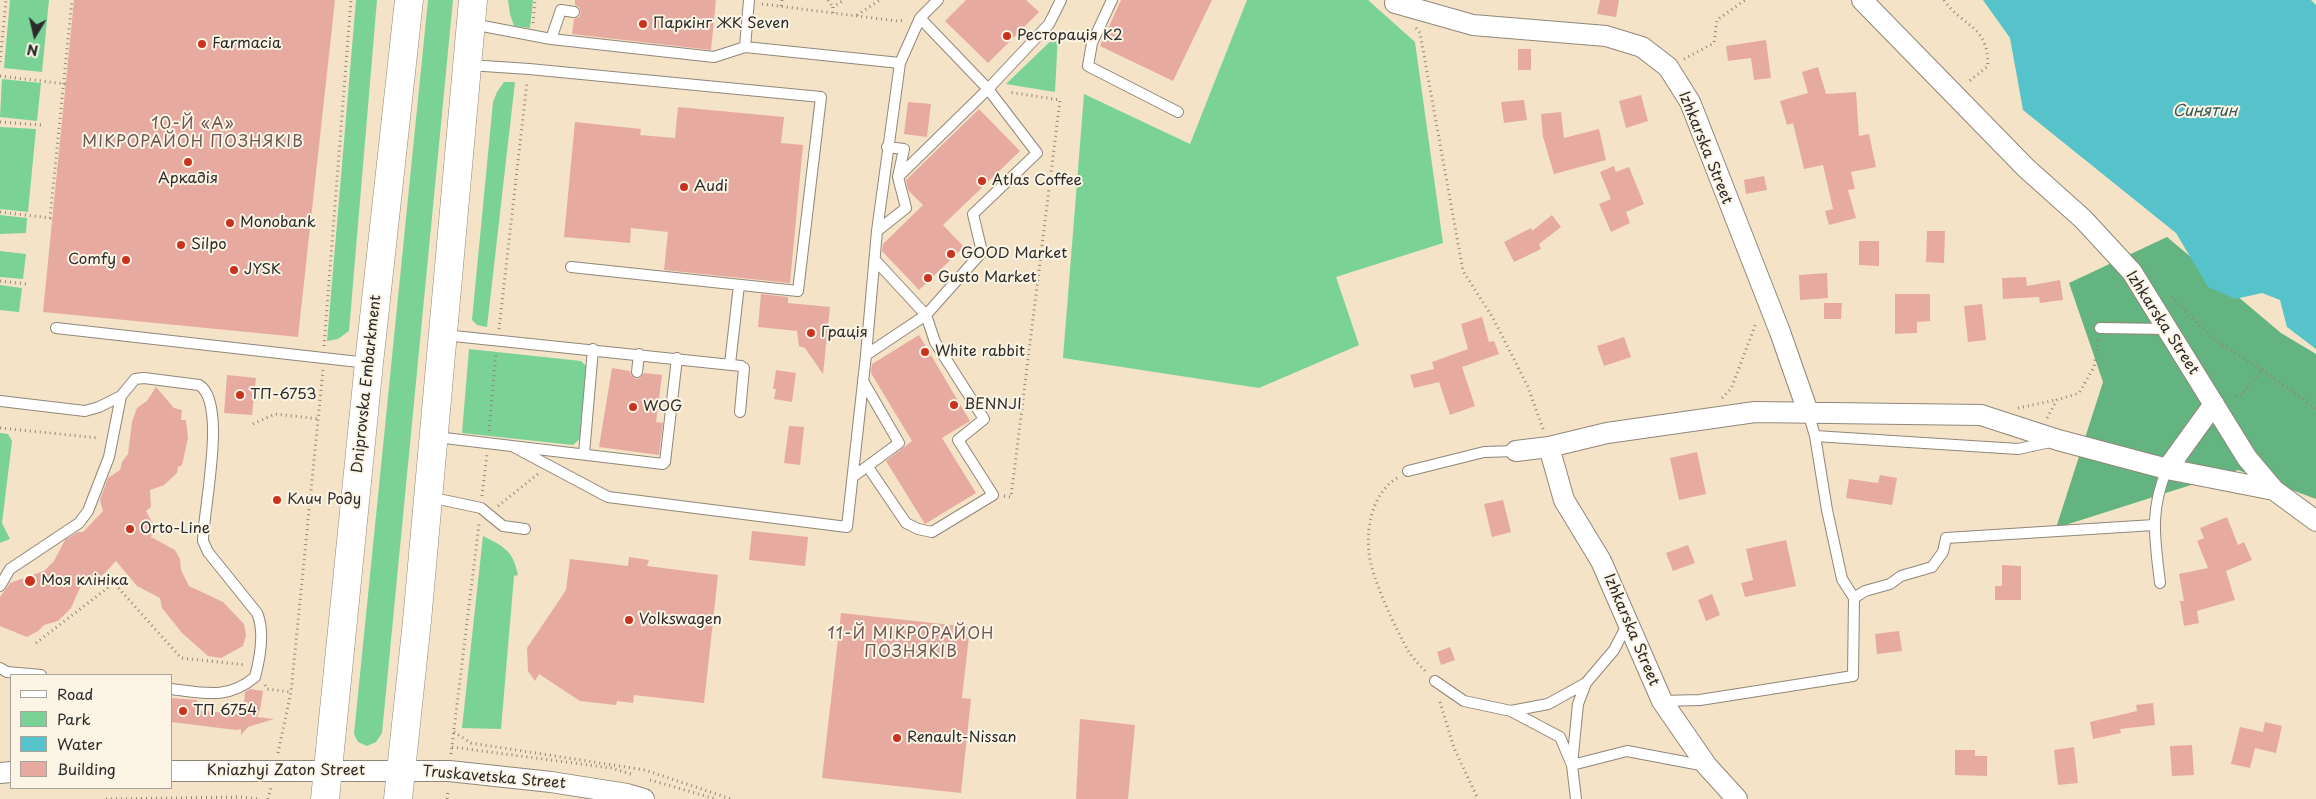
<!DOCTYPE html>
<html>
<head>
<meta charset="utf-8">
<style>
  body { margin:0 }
  #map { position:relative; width:2316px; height:799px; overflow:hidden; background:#f4e3c7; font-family:"Playpen Sans",sans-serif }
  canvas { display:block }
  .legend { position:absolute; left:10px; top:674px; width:162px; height:115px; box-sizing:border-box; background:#fcf5e5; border:1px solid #a8a49b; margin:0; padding:6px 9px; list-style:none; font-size:15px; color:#2b2b2b }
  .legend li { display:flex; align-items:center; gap:10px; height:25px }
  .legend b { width:25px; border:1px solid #a8a49b }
  .north { position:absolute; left:10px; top:10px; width:50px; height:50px; -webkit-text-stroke:4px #fcf5e5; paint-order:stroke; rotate:189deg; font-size:14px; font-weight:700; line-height:20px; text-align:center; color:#2b2b2b }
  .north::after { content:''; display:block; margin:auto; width:18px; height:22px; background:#2b2b2b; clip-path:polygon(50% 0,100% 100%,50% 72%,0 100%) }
</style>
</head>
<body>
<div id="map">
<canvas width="2316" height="799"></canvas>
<ul class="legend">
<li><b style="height:6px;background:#fff"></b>Road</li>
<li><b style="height:14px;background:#7ad297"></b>Park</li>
<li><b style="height:14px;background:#55c3c9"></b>Water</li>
<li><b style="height:14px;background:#e7aaa1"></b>Building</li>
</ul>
<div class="north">N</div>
</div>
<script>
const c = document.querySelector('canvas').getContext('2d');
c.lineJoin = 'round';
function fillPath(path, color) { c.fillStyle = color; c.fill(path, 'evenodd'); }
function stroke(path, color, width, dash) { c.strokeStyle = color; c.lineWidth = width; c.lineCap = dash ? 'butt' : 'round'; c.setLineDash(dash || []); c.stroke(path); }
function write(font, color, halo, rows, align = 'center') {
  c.font = font + ' "Playpen Sans",sans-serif'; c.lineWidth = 4; c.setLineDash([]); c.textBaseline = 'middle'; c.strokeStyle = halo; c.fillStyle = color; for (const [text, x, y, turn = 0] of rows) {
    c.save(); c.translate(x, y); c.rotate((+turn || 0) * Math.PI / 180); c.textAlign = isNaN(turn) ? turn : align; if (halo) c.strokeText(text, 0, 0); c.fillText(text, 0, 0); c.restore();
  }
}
const green = new Path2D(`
  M10,0H49L42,72L4,68Z
  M356,0H377L349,331L338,339L327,341Z
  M428,0H453L382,733L376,742L367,746L358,742L354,734Z
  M508,0H533L530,28L514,26L510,14Z
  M1247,0H1368L1415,42L1443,243L1336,277L1359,345L1259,388L1063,358L1084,94L1190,144Z
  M1058,34L1055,92L1006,84Z
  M2,79L41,83L37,121L0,117Z
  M504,82H515L487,327L477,325L472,320L493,102L497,92Z
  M0,127L36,129L28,212L0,209Z
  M0,215L27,218L26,233L0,234Z
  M0,251L26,254L23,279L0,277Z
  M0,285L22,288L19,312L0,310Z
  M469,349L581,361L589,369L582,437L573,445L462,433Z
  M0,433L8,434L12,441L2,523L10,539L0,543Z
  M483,536C505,547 513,551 518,575L514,576L501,729L462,728Z`);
const forest = new Path2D(`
  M2167,237L2281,333L2316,354V499L2238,470L2056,528L2103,382L2069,283Z`);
const water = new Path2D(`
  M1983,0H2311L2316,5V349L2287,327L2280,300L2262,293L2235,299L2208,287L2176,233L2023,110L2010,38Z`);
const building = new Path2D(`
  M74,0H335L298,337L43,312Z
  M575,0H716L711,50L572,34L574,19L579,17L581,13L579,7L575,5Z
  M966,0H1026L1039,12L988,63L945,21Z
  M1121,0H1212L1173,81L1100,46Z
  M1600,0H1619L1616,17L1597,14Z
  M1766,40L1771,78L1754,80L1751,58L1728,61L1726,46Z
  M1518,49H1531V70H1518Z
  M1818,67L1826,94L1856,92L1859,136L1869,134L1876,167L1851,172L1855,189L1848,190L1856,218L1829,225L1825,211L1833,209L1823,165L1804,169L1793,123L1787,125L1780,101L1808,93L1802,72Z
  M1641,95L1648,121L1626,128L1619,101Z
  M1524,100L1527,120L1504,123L1501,102Z
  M908,102L931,104L927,137L904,134Z
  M678,107L784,117L781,143L803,145L790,283L664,270L668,232L631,228L630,243L564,237L575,122L641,129L640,135L675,138Z
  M979,109L1020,151L943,225L964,247L919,290L882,251L883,244L923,205L908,190L906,180Z
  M1561,112L1564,138L1599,129L1606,160L1554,174L1543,137L1541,114Z
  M1614,166L1616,172L1629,167L1644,204L1626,212L1630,223L1611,232L1599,204L1611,199L1600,172Z
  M1764,176L1767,190L1746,194L1744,180Z
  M1552,215L1561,227L1539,244L1541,249L1514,262L1504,242L1531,228L1532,231Z
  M1927,231H1945L1944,263L1926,262Z
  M1859,241H1879V266L1859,265Z
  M1827,273L1828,298L1800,300L1799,275Z
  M2026,277L2027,286L2060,280L2063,300L2040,303L2039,297L2003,299L2002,278Z
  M761,294L788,297V303L830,307L823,374L805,348L799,346L797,331L758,327Z
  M1895,294H1930V321L1917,322V333L1895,334Z
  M1824,303H1842L1841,319H1824Z
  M1982,304L1986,340L1968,342L1964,306Z
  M1482,317L1489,342L1494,341L1499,354L1462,367L1475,406L1450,415L1439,382L1414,388L1410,375L1434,369L1432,362L1468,349L1461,324Z
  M919,335L970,421L942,438L976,493L925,524L886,461L912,441L871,373L872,364Z
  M1624,337L1631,357L1604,366L1597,346Z
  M612,368L630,371L631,375L636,379L640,378L644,373L662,375L656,422L663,423L659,455L599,447Z
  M776,370L796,373L792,402L774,399L776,389H773Z
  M227,375L256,378L252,415L224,413Z
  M156,387L174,408L182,410L181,420H186L188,438L182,465L178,467L177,473L164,485L150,490L151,507L146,511L154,526L151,537L175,550L180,559L181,570L189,586L223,602L244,624L246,635L243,646L221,658L208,656L182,633L162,608L160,598L137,586L116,561L100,578L82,583L71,608L58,621L44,625L38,631L27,637L0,626V597L10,583L44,571L54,561L65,540L78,532H83L103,511L100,500L108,478L120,470L122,462L128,454L132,422L137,408L147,401Z
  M789,426L804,427L800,465L784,463Z
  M1697,452L1706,494L1679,500L1670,458Z
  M1880,475L1897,478L1892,505L1846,498L1849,479L1878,483Z
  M1503,500L1511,532L1492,537L1484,504Z
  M2227,517L2238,545L2244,542L2252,560L2226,571L2235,600L2197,611L2199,623L2184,626L2180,601H2184L2179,574L2208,568L2197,541L2204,538L2200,528Z
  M752,531L808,537L805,566L749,560Z
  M1786,540L1796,586L1745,597L1741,583L1753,580L1746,549Z
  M1688,545L1695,563L1673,571L1666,553Z
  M629,557L649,560L647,566L718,575L704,703L634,695L633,703L617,701L616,705L580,701L539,674L535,681L528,671L527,648L566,590L570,559L628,566Z
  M2002,565L2021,566V600H1995V586H2002Z
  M1712,594L1720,615L1706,621L1698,600Z
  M841,613L970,627L962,698L971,699L961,793L822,778Z
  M1899,631L1902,651L1877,654L1875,634Z
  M1450,647L1455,660L1441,665L1437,652Z
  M250,689L263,691L260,710L257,717L274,719L248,727L241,735V729L236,730L171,722V698L197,700L196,710L243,715L245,692Z
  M2153,703L2155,725L2120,729L2121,733L2093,739L2090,722L2137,711L2136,705Z
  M1080,719L1135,725L1128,799H1076Z
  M2265,722L2282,726L2276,753L2255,748L2250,768L2231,764L2240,727L2263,732Z
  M2192,745L2194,775L2172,776L2170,746Z
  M2074,747L2078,783L2058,785L2054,750Z
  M1955,750H1975V756H1987V776L1955,775Z`);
const path = new Path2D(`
  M828,0L833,7
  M1944,0C1963,28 1988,24 1988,66L1968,82
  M762,4L897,21L904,20
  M781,6L782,0
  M833,13V7L844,0
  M857,15L880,0
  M533,23L535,0
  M1416,28L1420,33L1463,271L1493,318L1528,387L1543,429
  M1684,59L1714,43L1717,20L1745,0
  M0,62L6,0
  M0,76L66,84
  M0,122L42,125
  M0,212L50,218L72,0
  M0,281L27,284
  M2171,297L2212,338L2262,370L2242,394L2231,398
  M499,329L527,82
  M324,346L351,0
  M2262,370L2316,408
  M1722,398L1731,389L1756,323
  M2018,408L2056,400
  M2047,418L2057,400L2079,393L2094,367L2098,340
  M253,424L275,414L319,419
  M0,428L99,438
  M489,431L496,352
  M1397,478C1373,493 1366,525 1369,553C1371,577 1396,630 1409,652C1413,659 1421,666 1426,672
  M482,496L487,454
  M1004,496L1011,497L1060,100L1008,92
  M498,506L538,474
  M36,643L114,583L181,658L246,665
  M265,685L267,689L291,692
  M1440,702L1454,748L1478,799
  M454,732L471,743L645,770L731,799
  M452,747L611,768L634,775
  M278,753L291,692L323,370
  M451,754L479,524
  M650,780L716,799
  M106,799L241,797L259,799
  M268,799L271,788
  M447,799L448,790`);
const lane = new Path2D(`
  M1112,0L1092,43L1088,66L1178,112
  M920,18L938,0
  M472,24L551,39L714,57L745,47
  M551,39L561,10L574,12
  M900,63L920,18L988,89L1049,24L1061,0
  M469,65L529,69L821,97L798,291L571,267
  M877,231L906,208L898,177L904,149L887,147
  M56,328L368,363
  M2100,328L2167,329
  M444,335L741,366L744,368L740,412
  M866,355L926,315L875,260
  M730,364L739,285
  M637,372L639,354
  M0,401L85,411L99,407L121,396
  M1808,412L1815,436L2018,449L2050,442
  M436,437L663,464L665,462L677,358
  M514,447L608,497L847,527L866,355L877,231L900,63L745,47L749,0
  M584,454L593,349
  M868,467L906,523L918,529L932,532L993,495L958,440L984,419L935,342L926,315L982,252L973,214L1037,153L988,89L898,177
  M1408,471L1484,452L1516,451
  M854,476L899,443L863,381
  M429,497L481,508L503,526L525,529
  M2160,583C2155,539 2149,512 2167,469
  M0,586L10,569L79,523L88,511L109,457L121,396L135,379L144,378L199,385C228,402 203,510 203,541L208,552L257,613C265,631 260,658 255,677C228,700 204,693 171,689
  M1854,598L1865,591L1890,584L1901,576L1932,567L1943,552L1946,538L2154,525
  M0,668L7,672L41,675
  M1435,681L1464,701L1511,711L1548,704L1586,683
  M1662,701L1700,700L1853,676L1854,598L1842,579L1827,510L1815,436
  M1511,711L1560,737L1572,765L1627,751L1706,766
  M1576,799L1572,765L1578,704L1586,683L1614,650L1628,623`);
const street = new Path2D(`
  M1862,0L2026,168L2083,219L2132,272L2247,458L2274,490L2316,521
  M1395,3L1473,25L1606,36L1642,47L1668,67L1690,102L1780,332L1808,412
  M1549,447L1564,500L1601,561L1662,701L1707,766L1737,799
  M1516,451L1549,447L1607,433L1755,412L1981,415L2058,440L2167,469L2274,490
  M2167,469L2214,404
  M171,771H449L551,782L627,794L644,799
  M0,773L11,772`);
const secondary = new Path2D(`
  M325,799L369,363L409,0
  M398,799L417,621L473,0`);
const markers = [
  [643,24,5,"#c8321e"],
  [1007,36,5,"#c8321e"],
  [202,44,5,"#c8321e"],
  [188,162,5,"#c8321e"],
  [982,181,5,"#c8321e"],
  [684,187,5,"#c8321e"],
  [230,223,5,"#c8321e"],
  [181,245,5,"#c8321e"],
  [951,254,5,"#c8321e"],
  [126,260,5,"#c8321e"],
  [234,270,5,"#c8321e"],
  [928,278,5,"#c8321e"],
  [811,333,5,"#c8321e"],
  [925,352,5,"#c8321e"],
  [240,395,5,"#c8321e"],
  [954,405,5,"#c8321e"],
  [633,407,5,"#c8321e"],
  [277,500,5,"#c8321e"],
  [130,529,5,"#c8321e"],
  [30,581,6,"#c8321e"],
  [629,620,5,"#c8321e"],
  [183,711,5,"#c8321e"],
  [897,738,5,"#c8321e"]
];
const poiNames = [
  ["Паркінг ЖК Seven",653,24],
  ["Ресторація K2",1017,36],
  ["Farmacia",212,44],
  ["Аркадія",188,179,"center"],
  ["Atlas Coffee",992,181],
  ["Audi",694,187],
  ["Monobank",240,223],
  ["Silpo",191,245],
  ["GOOD Market",961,254],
  ["Comfy",116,260,"right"],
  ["JYSK",244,270],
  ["Gusto Market",938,278],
  ["Грація",821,333],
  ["White rabbit",935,352],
  ["ТП-6753",250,395],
  ["BENNJI",964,405],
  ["WOG",643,407],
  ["Клич Роду",287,500],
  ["Orto-Line",140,529],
  ["Моя клініка",41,581],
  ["Volkswagen",639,620],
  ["ТП 6754",193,711],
  ["Renault-Nissan",907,738]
];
const streetNames = [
  ["Izhkarska Street",1705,148,68],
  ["Izhkarska Street",2162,323,57],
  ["Dniprovska Embarkment",367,384,-84],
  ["Izhkarska Street",1631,630,67],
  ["Kniazhyi Zaton Street",286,771],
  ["Truskavetska Street",494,778,5]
];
const waterNames = [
  ["Синятин",2205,112]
];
const neighbourhoodNames = [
  ["10-Й «А»",193,125],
  ["МІКРОРАЙОН ПОЗНЯКІВ",193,143],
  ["11-Й МІКРОРАЙОН",911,635],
  ["ПОЗНЯКІВ",911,653]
];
fillPath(green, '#7ad297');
fillPath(forest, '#63b480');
fillPath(water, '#55c3c9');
fillPath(building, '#e7aaa1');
stroke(lane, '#908779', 12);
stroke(street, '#908779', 22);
stroke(secondary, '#908779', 29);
stroke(path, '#908779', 3, [1, 4]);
stroke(lane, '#fff', 10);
stroke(street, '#fff', 20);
stroke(secondary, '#fff', 28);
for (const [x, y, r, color] of markers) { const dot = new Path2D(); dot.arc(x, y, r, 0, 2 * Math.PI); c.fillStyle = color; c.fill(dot); stroke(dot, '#fcf5e5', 2); }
write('15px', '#2b2b2b', '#fcf5e5', poiNames, 'left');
write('15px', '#2b2b2b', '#fcf5e5', streetNames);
write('italic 16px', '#38595a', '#fcf5e5', waterNames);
c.letterSpacing = '1px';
write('16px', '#6d5754', '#fcf5e5', neighbourhoodNames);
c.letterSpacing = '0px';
</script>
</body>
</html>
